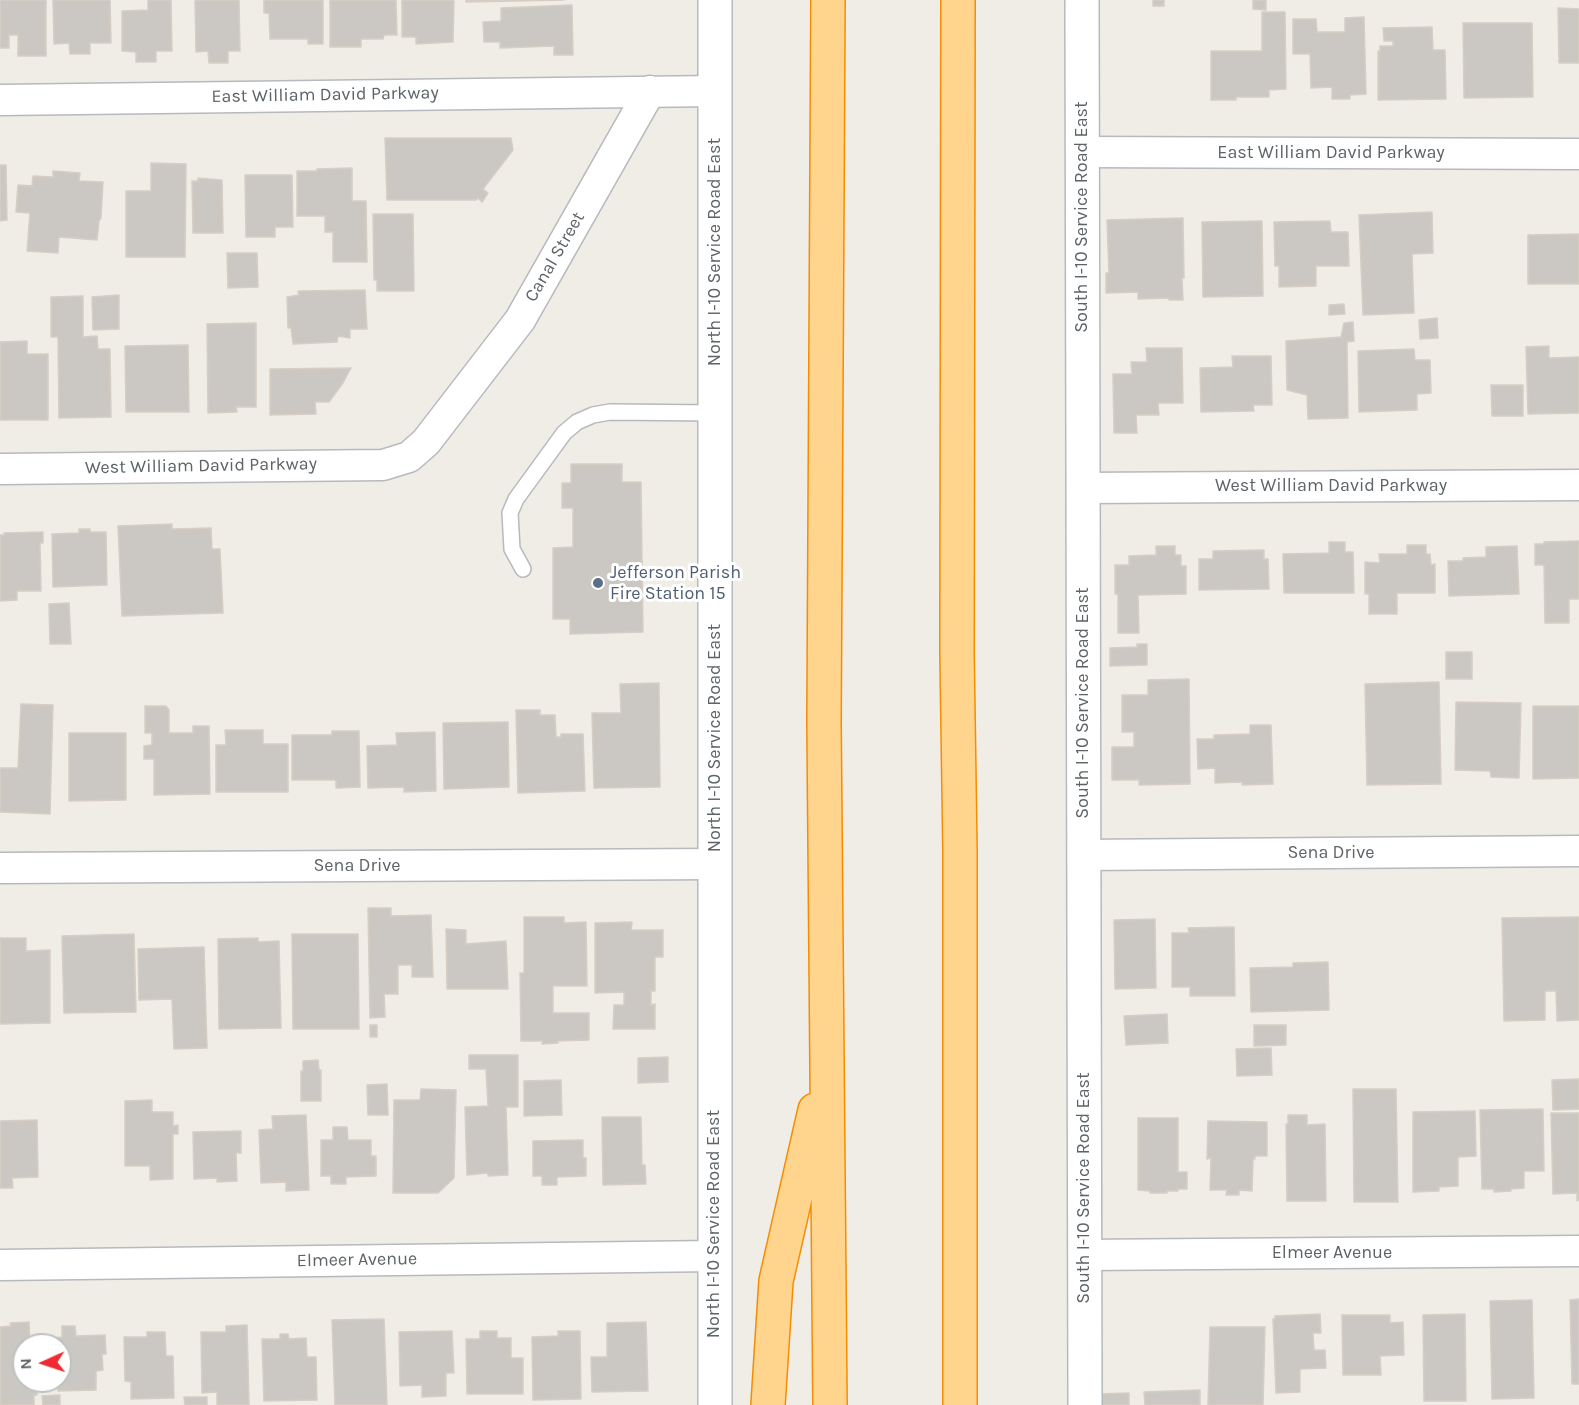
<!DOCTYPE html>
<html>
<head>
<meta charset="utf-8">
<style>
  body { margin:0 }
  #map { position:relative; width:1579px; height:1405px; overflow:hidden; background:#f0ede6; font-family:Karla,sans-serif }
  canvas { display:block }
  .north { position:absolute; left:12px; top:1333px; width:60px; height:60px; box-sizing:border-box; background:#fff; border:2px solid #bec1c2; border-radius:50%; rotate:267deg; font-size:16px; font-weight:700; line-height:24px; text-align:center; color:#5d6367 }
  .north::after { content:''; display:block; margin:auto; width:21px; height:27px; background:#f22a32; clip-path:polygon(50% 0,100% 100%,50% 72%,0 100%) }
</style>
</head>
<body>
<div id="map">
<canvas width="1579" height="1405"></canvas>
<div class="north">N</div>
</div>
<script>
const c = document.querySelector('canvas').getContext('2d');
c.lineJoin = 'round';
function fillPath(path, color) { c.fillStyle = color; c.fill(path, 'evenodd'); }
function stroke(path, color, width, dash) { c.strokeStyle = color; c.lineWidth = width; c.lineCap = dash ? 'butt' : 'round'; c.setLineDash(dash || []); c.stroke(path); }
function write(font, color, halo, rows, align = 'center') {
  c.font = font + ' Karla,sans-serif'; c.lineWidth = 6; c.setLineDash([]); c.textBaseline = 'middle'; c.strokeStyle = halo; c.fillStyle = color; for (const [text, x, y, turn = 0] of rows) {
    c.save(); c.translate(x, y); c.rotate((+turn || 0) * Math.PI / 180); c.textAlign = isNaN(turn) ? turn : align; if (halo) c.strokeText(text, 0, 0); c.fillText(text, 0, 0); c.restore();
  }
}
const building = new Path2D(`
  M0,0H46V56H18V35H9V48H0Z
  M53,0H110L111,43H90V54H70L69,43L54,44Z
  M148,0H171L172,51H156V62H136V52L122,51V11L148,10Z
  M195,0H239L240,51H228V63H209L208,51L196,52Z
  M264,0H323V44H308V39H270L269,13H264Z
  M330,0H396L397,35H384L383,39H361V47H330Z
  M402,0H454L453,42L416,44V37H402Z
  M466,0H564L466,2Z
  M1153,0H1164V6H1153Z
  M1253,0H1266V10L1253,9Z
  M572,5L573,55H554V46L500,48V42H484L483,22L501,21V8Z
  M1558,8L1579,9V63H1559Z
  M1262,12H1285L1286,89L1269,90V97H1236V100H1211V51H1262Z
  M1364,17L1366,94L1350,95V99H1332V87L1311,88L1310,54H1293V19H1316L1317,32H1345V18Z
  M1463,23H1532L1533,97L1464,98Z
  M1432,27L1433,50H1445L1446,99L1378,100V51H1380V46H1393V41H1384L1383,28Z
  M385,138H511L513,150L483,189L488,193L482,202L478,198L476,200H387Z
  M151,163L186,164L185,257H126V191H151Z
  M0,165H6L7,220L0,221Z
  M352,168V201H366L367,262H333V232H325V216H297V171H317V169Z
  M53,171L80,173L79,181L103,182L101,218L99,221L97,240L59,237L58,253L27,251L30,213L16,212L18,185L32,186L33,176L53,177Z
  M245,175H292L293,227H275V237H246Z
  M198,178L222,180L223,233H193L192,181H198Z
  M1432,212L1433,253L1412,254L1414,313L1363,315L1359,215Z
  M373,214H413L414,291H377V280H374Z
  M1183,218L1184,278H1182L1183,300H1169V298L1138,299V292L1106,293V273H1109L1107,220Z
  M1262,221L1263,296L1203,297L1202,222Z
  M1330,221L1331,232H1348L1349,266H1316V286L1279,287V266H1275L1274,222Z
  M1579,234V284H1528V235Z
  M227,253H257L258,287L228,288Z
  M365,290L367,329H350V338L338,336L337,342L293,344L291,328H288L287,297L299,295L298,291Z
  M119,295V329L93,330L92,297Z
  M83,296V337L97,336L98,349H110L111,417L59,418L58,337H51V297Z
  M1344,304L1345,314L1329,315V305Z
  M1437,318L1438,338L1420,339L1419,320Z
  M1353,322L1354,341L1347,342L1348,418L1308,419L1307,395L1287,390L1286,341L1341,337L1344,323Z
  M256,323V407H236L237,412L208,413L207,324Z
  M27,341V354H48V420H0V342Z
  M188,345L189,412H126L125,346Z
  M1549,346V358L1579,357V413L1528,414L1526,347Z
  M1146,348H1182L1183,403H1158L1159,415H1136L1137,433H1114L1113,374H1132L1131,362H1147Z
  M1414,349L1415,360H1430L1431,393L1417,394V410L1359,412L1358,351Z
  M1232,356H1271L1272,405H1253L1254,411L1201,412L1200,368L1233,367Z
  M351,368L343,383L329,402H315L316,414L270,415V369Z
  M1491,385H1523V416H1492Z
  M571,464H622V482H641L643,632L570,634V619H553V548L573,547V508H562V483H571Z
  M172,524V529L211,528L212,549H220L223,613L122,616L118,526Z
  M79,529H90V532H106L107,585L53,587L52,534L79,533Z
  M43,532V543H40L41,591H17V600L0,601V535H4V533Z
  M1579,541V599H1569V623H1545L1544,565H1535V544H1544V542Z
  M1329,542H1345V552H1353L1354,593H1284L1283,554L1329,553Z
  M1407,545H1426V554H1430L1431,565L1435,564V593H1397V614H1369V594H1365V562L1380,563L1379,554H1407Z
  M1156,546H1175V555H1181V566H1186V594L1138,595L1139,633H1118V594H1115V565H1129V556L1156,555Z
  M1517,546L1519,594L1449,596L1448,561H1463V558L1486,557V547Z
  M1264,550V559H1268L1269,589L1199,590V559H1213V551Z
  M69,603L71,644H50L49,604Z
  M1137,644H1147V665L1110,666V648L1137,647Z
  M1446,652H1472V679H1446Z
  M1189,679L1190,784L1139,785V780H1112V747H1134V732H1122V695H1148V680Z
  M1439,682L1441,784L1367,785L1365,684Z
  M659,683L660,787L594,788L592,713H621L620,684Z
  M1456,702L1521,703L1519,778L1491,777L1490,771L1455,770Z
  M21,704L53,705L50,814L0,812V768H18Z
  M145,706H166L169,710V733H193V726H209L210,794L154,795V759H144V746L152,745V733H145Z
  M1533,706H1579V778L1533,779Z
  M516,710H540V715H555L556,737H561V734H583L585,791L518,793Z
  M508,722L509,787L444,789L443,723Z
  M1250,725H1271L1273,784L1242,785V782L1215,783V768L1198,769L1197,739H1214V735L1250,734Z
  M225,730H263V744H288V792H216V745H226Z
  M332,731H359L360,787L336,788V780H292V735H332Z
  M435,732L436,791L404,792V787L368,788L367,746L397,745L396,733Z
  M69,733H126V800L69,801Z
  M368,908H391V916L431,915L433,977H412V965H398V994H384L385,1017L370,1018Z
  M524,917H564V923L586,922L587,986H553V1013H589V1040L558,1041V1043L542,1044L543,1041H521L520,973H524Z
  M1579,917V1020L1557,1021L1556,991H1545V1020L1504,1021L1502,918Z
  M1155,919L1156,988L1115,989L1114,920Z
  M632,922L631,930H663V957H655V991H651V1005L655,1004V1029H613L614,1005H624V992L595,993V923Z
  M1234,927L1235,996H1190V987H1172V933H1189L1188,928Z
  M446,929L466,930V944L506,941L508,989H447Z
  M134,934L136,1012L64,1013L62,936Z
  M292,934H358L359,1029H293Z
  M0,938H26V951L50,950V1023L0,1024Z
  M258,938V942L279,941L281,1028L219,1029L218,939Z
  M204,947L207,1048L174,1049L172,999L139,1000L138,949Z
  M1328,962L1329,1010L1251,1012L1250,968L1293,967V963Z
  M1167,1014L1168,1043L1126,1045L1124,1016Z
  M370,1025H377V1037H370Z
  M1254,1025H1286V1045L1254,1046Z
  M1271,1048L1272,1075L1237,1076L1236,1049Z
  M469,1055H518V1107H506L508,1175L488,1176V1173L467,1175L465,1107L488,1106L486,1069H469Z
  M668,1057V1082L638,1083V1058Z
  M318,1060L319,1070H321V1101H301V1071H303V1061Z
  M1579,1079V1109L1553,1110L1552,1080Z
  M561,1080L562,1115L524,1116V1081Z
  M387,1084L388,1115H368L367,1085Z
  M421,1089L456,1090L454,1178L438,1193H393L394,1100H420Z
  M1353,1089H1396L1398,1202H1354Z
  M152,1100V1112H173V1126L178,1125V1134H173V1179L150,1180V1166H125V1101Z
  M1543,1109L1544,1171H1524V1188L1511,1189V1191L1494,1192V1189H1482L1480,1110Z
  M1475,1111L1476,1156L1458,1157V1186L1439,1187V1191L1413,1192V1112Z
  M1551,1113H1579V1200L1577,1201V1193L1553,1194Z
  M306,1115L309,1190L286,1191V1182L261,1183L259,1130L273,1129L272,1116Z
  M1288,1115H1307V1125L1325,1124L1326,1201H1287L1286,1124H1288Z
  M602,1117H641L642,1165H645L646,1184L603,1185Z
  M1138,1118H1178V1172H1187V1189H1178V1191H1167V1193H1150V1191L1138,1190Z
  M37,1120L38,1177L12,1178L13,1188H0V1121Z
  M1208,1121L1267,1122V1156H1255V1159H1253L1252,1191L1239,1190V1195H1226L1227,1190H1210L1211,1158L1207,1159Z
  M333,1127H347L348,1140H371V1156H376V1176L346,1177V1184H331V1176H321V1140H333Z
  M241,1131V1153H236L237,1181L217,1182V1178L194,1179L193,1132Z
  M583,1140V1158H586V1176L557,1177V1185H542V1176H533V1141Z
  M1579,1299V1384H1572L1570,1300Z
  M1532,1300L1534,1398L1492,1399L1490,1301Z
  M1320,1314L1321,1333H1313L1314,1350H1325L1326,1368L1300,1369V1392L1276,1393L1273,1319H1275V1316Z
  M1465,1314L1466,1401H1424L1423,1315Z
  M1342,1315H1390V1323L1403,1322L1404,1355L1380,1356L1381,1375H1343Z
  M384,1319L387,1405H335L332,1320Z
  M29,1322L30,1345H24V1381H36L37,1395H34V1405H0V1327L11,1326L10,1323Z
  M646,1322L648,1391L592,1392L591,1357H607V1323Z
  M247,1325L249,1405H217V1392L202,1393L201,1332H226V1326Z
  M62,1326H75L76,1336L105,1335L106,1354H102L103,1370L96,1371V1390L58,1391L57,1381H60V1345H52V1338L62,1337Z
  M1210,1327H1265L1263,1405H1208Z
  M452,1331L454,1373H446V1396L422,1397V1385L400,1386L399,1332Z
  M480,1331H497V1338H511V1358H523V1394H467L466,1339H480Z
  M558,1331H580L581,1399L533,1400L532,1337L558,1336Z
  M147,1332H165L166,1356H173L174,1398L131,1399V1382L125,1381L124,1337H147Z
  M280,1334H288L289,1339L306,1338L307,1357H316L317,1400L264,1401L262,1339H280Z
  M1200,1390V1405H1145L1144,1392Z
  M1129,1393V1405H1097L1096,1394Z
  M60,1395V1405H43L42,1396Z
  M184,1397H207V1405H185Z`);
const lane = new Path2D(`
  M523,569L512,549L510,513L516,499L564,433L577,422L593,415L610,412L715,413`);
const street = new Path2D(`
  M0,100L716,91
  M1083,152L1579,154
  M0,469L383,465L409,457L426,442L520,320L650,91
  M1082,488L1579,485
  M1083,855L1579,851
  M0,868L715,864
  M1084,1255L1579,1251
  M0,1265L714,1256`);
const secondary = new Path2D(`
  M1082,0L1085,1405
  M715,1405V0`);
const highway = new Path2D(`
  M828,0L824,722L830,1405
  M958,0L957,653L960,851V1405
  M768,1405L776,1281L815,1110`);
const markers = [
  [598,583,6,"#5c6f8a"]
];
const streetNames = [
  ["East William David Parkway",325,95,-1],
  ["East William David Parkway",1331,153],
  ["South I-10 Service Road East",1082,217,-90],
  ["North I-10 Service Road East",715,252,-90],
  ["Canal Street",555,257,-60],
  ["West William David Parkway",201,466,-1],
  ["West William David Parkway",1331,486],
  ["South I-10 Service Road East",1083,703,-90],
  ["North I-10 Service Road East",715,738,-90],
  ["Sena Drive",1331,853],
  ["Sena Drive",357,866],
  ["South I-10 Service Road East",1084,1188,-90],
  ["North I-10 Service Road East",714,1224,-90],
  ["Elmeer Avenue",1332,1253],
  ["Elmeer Avenue",357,1260,-1]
];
const serviceNames = [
  ["Jefferson Parish",610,573],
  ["Fire Station 15",610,594]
];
fillPath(building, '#cbc8c3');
stroke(building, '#d6cec4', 1.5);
stroke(lane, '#b6b9bd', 18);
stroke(street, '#b6b9bd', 33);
stroke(secondary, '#b4babe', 36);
stroke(highway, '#f68d00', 36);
stroke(lane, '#fff', 15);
stroke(street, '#fff', 30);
stroke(secondary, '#fff', 33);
stroke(highway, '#ffd58e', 33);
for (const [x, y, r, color] of markers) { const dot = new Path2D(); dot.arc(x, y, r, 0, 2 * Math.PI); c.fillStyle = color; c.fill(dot); stroke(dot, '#fff', 2); }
write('18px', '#5d6367', '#fff', streetNames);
write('18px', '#4e5e75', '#fff', serviceNames, 'left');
</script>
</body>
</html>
